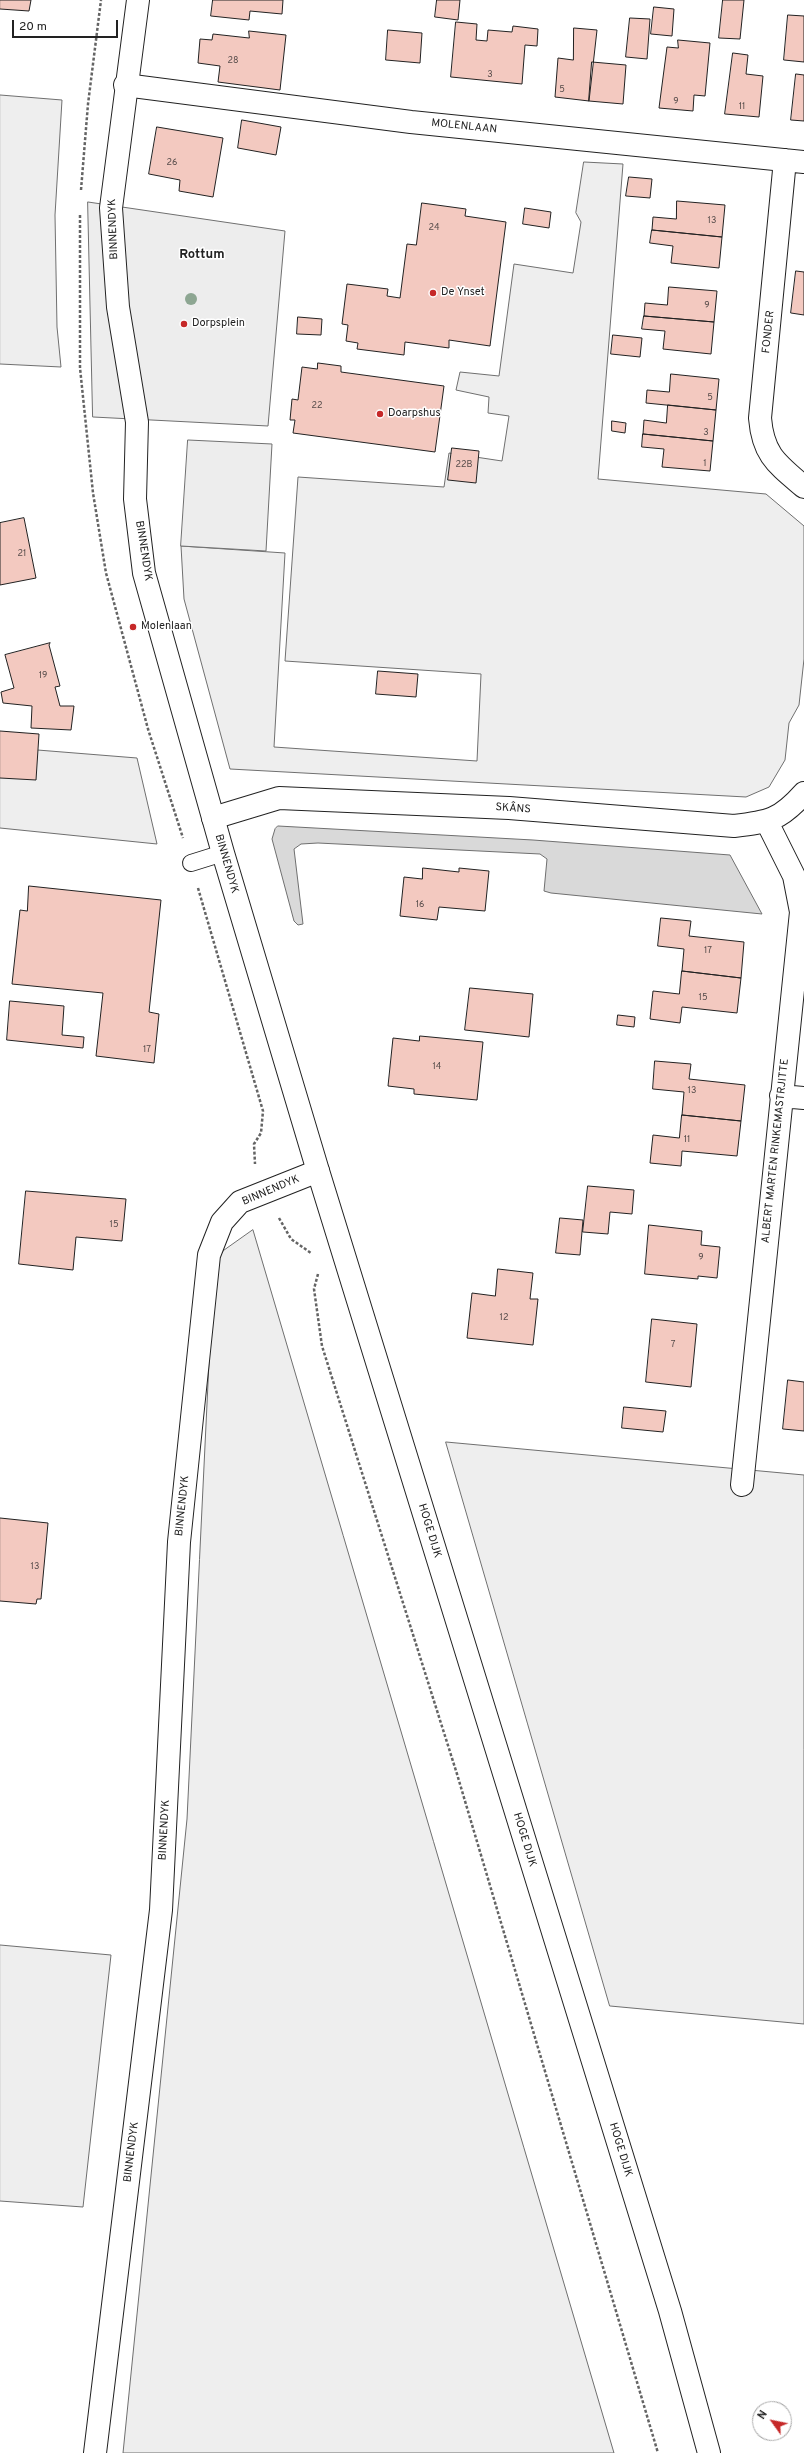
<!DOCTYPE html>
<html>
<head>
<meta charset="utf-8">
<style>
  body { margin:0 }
  #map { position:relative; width:804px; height:2453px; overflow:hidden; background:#fff; font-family:Overpass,sans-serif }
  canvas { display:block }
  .north { position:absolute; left:752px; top:2401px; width:40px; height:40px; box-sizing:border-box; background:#fff; border:1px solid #a7a7a7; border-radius:50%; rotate:303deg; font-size:11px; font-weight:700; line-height:16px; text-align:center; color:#222 }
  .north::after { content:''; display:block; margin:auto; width:14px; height:18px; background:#c62828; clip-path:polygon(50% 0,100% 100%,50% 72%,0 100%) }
  .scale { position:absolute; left:12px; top:20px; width:106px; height:18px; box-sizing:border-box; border:2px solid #222; border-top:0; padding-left:5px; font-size:12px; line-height:14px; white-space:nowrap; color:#222; -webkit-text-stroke:3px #fff; paint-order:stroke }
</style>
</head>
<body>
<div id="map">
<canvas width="804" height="2453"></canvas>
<div class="north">N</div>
<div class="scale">20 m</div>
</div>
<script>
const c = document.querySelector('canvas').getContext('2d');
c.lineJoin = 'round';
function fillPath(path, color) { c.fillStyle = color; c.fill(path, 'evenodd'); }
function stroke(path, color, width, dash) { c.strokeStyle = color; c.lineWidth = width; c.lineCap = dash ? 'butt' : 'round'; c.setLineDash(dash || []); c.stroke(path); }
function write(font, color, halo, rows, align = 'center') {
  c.font = font + ' Overpass,sans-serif'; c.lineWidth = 3; c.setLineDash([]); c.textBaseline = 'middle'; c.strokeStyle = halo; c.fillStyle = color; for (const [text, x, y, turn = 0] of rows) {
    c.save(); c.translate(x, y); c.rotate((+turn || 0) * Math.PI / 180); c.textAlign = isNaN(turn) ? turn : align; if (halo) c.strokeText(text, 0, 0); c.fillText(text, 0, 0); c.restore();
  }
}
const green = new Path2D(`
  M0,95L62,100L55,215L57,327L61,367L0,364Z
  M584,162L623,164L598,479L766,494L804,526V659L799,705L789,723L785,760L769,787L746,797L230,769L184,599L181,546L285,553L274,747L477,761L481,674L285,661L298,477L444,487L449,453L502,461L509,416L488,413L489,397L456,390L460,372L499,376L514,264L573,273L581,222L576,213Z
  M0,747L137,758L157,844L0,828Z
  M253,1230L614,2453H123L187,1819L212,1300L211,1271L223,1251Z
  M446,1442L804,1475V2024L610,2006Z
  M0,1945L111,1955L83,2207L0,2201Z`);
const parking = new Path2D(`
  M88,202L285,231L268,426L93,417Z
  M188,440L272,444L266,551L181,546Z`);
const water = new Path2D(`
  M278,826L533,840L730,855L762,914L551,893L544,891L547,859L540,854L318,843L301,844L294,849L303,924L298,925L294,921L272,839L275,829Z`);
const building = new Path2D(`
  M0,0H31L29,11L0,9Z
  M213,0H283L282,14L250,11L249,20L211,16Z
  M437,0H460L458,20L435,17Z
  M723,0H744L740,39L719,38Z
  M654,7L674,9L672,36L651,34Z
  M788,15L804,16V62L784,60Z
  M630,18L650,19L647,59L626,57Z
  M456,22L477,24L476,40L487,41L488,30L512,32L513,26L538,29L537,46L525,45L522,84L451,77Z
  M574,28L597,30L589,101L555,97L558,58L573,60Z
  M388,30L422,33L420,63L386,60Z
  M249,31L286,35L280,90L218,82L220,66L198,63L200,39L212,40L213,34L249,38Z
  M678,40L710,43L705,96L694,95L693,111L659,108L667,47L678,48Z
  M733,53L748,55L746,74L763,76L759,117L725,114Z
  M592,62L626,65L623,104L589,101Z
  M796,74L804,75V121L791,120Z
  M242,120L281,127L276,155L238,148Z
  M157,127L223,138L213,197L179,191L180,180L149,174Z
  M629,177L652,179L650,198L626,196Z
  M677,201L725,205L722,237L652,230L653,217L676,219Z
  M422,203L466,209L465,216L506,222L490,346L449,340V348L405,342L404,355L357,349L358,343L346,341L348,325L342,324L347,284L388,289L387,296L400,298L407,244L416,245Z
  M525,208L551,212L549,228L523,224Z
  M652,230L722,237L719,268L671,263L673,246L650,243Z
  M796,271L804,272V315L791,313Z
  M669,287L717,291L714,322L644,316L645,303L667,305Z
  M644,316L714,322L711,354L663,349L665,331L642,329Z
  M298,317L322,319L321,335L297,334Z
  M613,335L642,338L640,357L611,354Z
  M318,363L341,366V372L444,386L435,452L293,433L295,420H290L292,399L298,400L302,367L317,369Z
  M671,374L719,379L716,410L646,403L647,390L669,392Z
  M668,405L716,410L713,441L643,434L644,420L666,423Z
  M612,421L626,423L625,433L612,431Z
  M643,434L713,441L710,471L662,467L664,449L642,447Z
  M452,448L479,451L476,483L448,480Z
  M24,518L36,578L0,585V523Z
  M50,643L49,645L60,686L55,687L60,706H74L71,730L31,728L32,706L3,703L1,692L14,688L5,655Z
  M378,671L418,674L416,697L376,694Z
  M0,731L39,734L36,780L0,778Z
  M423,868L459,872V868L489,871L485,911L439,907L437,920L400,916L404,877L422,879Z
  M29,886L161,900L149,1012L159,1014L154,1063L96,1056L103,993L12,984L20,910L27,911Z
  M661,918L691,921L689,936L744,942L741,978L682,971L684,949L658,946Z
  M682,971L741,978L737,1013L682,1007L680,1023L650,1019L653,991L679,994Z
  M470,988L533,994L529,1037L465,1030Z
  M10,1001L64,1006L62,1035L84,1037L83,1048L7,1040Z
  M618,1015L635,1017L634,1027L617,1025Z
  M420,1036L483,1042L477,1100L414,1094V1089L388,1086L393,1038L419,1041Z
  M655,1061L691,1064L689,1079L745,1085L741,1121L682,1115L684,1092L653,1089Z
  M682,1115L741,1121L737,1156L682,1151L681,1166L650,1163L653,1135L679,1138Z
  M588,1186L634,1190L632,1214L610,1212L608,1234L583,1232Z
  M26,1191L126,1199L122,1241L76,1237L73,1270L19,1264Z
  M560,1218L583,1220L580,1255L556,1253Z
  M649,1225L702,1231L701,1245L720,1247L717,1278L698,1276V1279L645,1274Z
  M498,1269L533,1273L530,1299H538L533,1345L467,1338L472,1293L495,1296Z
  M652,1319L697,1324L691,1387L646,1382Z
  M788,1380L804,1382V1431L783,1429Z
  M624,1407L666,1411L663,1432L622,1428Z
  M0,1518L48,1523L41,1599H37L36,1604L0,1601Z`);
const path = new Path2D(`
  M81,190L88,104L101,0
  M80,215V368L93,493L106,573L148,729L183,838
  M198,888L263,1111L261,1133L254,1144L255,1164
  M279,1218L291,1239L311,1253
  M318,1274L314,1289L322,1346L457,1774L658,2453`);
const service = new Path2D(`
  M191,863L223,853`);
const minor = new Path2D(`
  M125,85L411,122L804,162
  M785,160L760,418C763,455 777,464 804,487
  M213,818L279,798L509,808L734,826C769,822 780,820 804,793
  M781,1096L804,1098
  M742,1485L801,912L794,876L767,822
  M95,2453L161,1910L179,1542L209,1255L222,1222L240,1202L318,1171`);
const secondary = new Path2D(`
  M138,0L111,208L118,307L137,422L135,499L144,573L223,853L318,1171L670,2311L709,2453`);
const trees = [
  [191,299]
];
const markers = [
  [433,293,4,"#c62828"],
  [184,324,4,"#c62828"],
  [380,414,4,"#c62828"],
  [133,627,4,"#c62828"]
];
const numberNames = [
  ["28",233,61],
  ["3",490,75],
  ["5",562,90],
  ["9",676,102],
  ["11",742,107],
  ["26",172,163],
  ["13",712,221],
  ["24",434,228],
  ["9",707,306],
  ["5",710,398],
  ["22",317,406],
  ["3",706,433],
  ["1",705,464],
  ["22B",464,465],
  ["21",22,554],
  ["19",43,676],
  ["16",420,905],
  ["17",708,951],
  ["15",703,998],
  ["17",147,1050],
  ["14",437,1067],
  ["13",692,1091],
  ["11",687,1140],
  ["15",114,1225],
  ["9",701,1258],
  ["12",504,1318],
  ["7",673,1345],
  ["13",35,1567]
];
const streetNames = [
  ["MOLENLAAN",464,127,6],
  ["BINNENDYK",114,229,-92],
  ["FONDER",769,332,-84],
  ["BINNENDYK",143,551,81],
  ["SKÂNS",513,809,4],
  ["BINNENDYK",226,864,74],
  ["ALBERT MARTEN RINKEMASTRJITTE",776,1151,-84],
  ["BINNENDYK",271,1191,-23],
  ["BINNENDYK",183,1506,-84],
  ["HOGE DIJK",429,1531,73],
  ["BINNENDYK",165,1830,-87],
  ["HOGE DIJK",524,1840,73],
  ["HOGE DIJK",620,2150,73],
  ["BINNENDYK",132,2152,-83]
];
const poiNames = [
  ["De Ynset",441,293],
  ["Dorpsplein",192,324],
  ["Doarpshus",388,414],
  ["Molenlaan",141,627]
];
const quarterNames = [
  ["Rottum",202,255]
];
fillPath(green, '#eee');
stroke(green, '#6f6f6f', 1);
fillPath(parking, '#ededed');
stroke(parking, '#6f6f6f', 1);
fillPath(water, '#d9d9d9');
stroke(water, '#6f6f6f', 1);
fillPath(building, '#f3c9c0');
stroke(building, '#222', 1);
stroke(service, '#222', 18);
stroke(minor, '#222', 24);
stroke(secondary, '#222', 24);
stroke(path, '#646464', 2.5, [3, 2]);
stroke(service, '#fff', 16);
stroke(minor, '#fff', 22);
stroke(secondary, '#fff', 22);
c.fillStyle = '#8da692';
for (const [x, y] of trees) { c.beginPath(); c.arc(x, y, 6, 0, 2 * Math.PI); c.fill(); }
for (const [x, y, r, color] of markers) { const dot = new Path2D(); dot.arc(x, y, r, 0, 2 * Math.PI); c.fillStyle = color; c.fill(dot); stroke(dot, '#fff', 1.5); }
write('9px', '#564c4a', null, numberNames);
write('11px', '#222', '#fff', streetNames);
write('11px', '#222', '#fff', poiNames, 'left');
write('bold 13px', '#222', '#fff', quarterNames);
</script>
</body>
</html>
